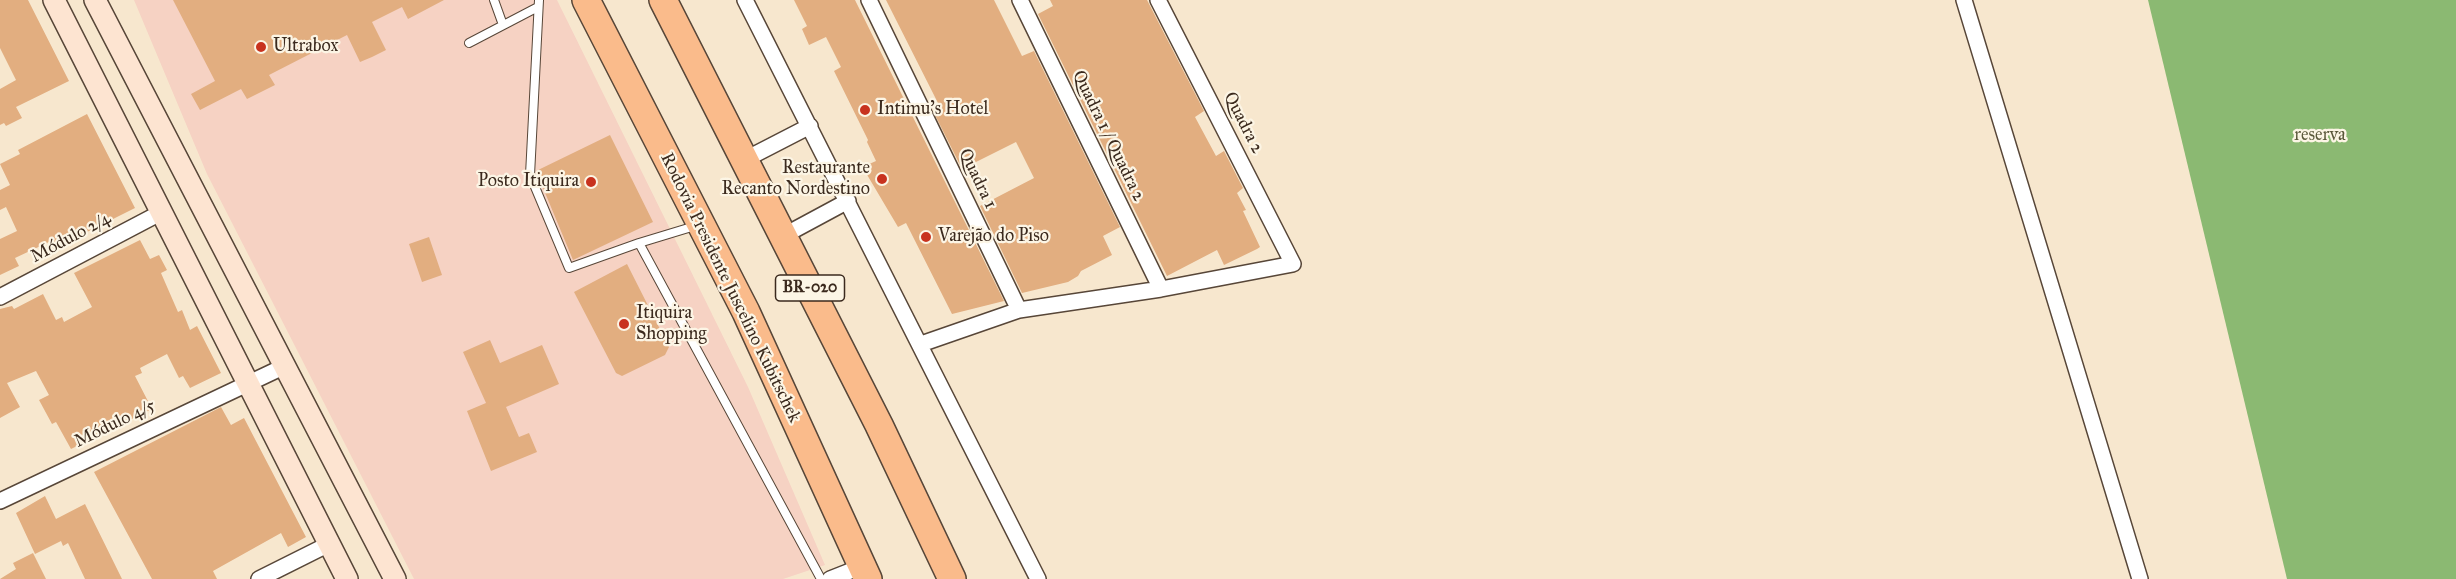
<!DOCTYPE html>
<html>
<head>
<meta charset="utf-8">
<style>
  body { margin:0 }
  canvas { display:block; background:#f7e7ce }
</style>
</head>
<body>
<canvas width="2456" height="579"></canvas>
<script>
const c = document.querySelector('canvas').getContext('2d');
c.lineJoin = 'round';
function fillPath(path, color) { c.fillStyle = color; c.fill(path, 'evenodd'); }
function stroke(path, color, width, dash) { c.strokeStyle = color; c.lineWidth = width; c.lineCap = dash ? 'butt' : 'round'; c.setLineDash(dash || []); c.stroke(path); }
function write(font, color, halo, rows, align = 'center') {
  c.font = font + ' "IM FELL Great Primer",serif'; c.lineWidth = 4.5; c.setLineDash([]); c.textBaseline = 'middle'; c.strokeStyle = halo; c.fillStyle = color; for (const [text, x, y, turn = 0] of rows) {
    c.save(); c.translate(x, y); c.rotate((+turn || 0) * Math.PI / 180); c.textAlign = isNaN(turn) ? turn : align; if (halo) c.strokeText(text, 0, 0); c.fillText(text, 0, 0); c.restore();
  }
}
const built = new Path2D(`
  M134,0H557L748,387L825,565L783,579H414L207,174Z`);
const forest = new Path2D(`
  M2148,0H2456V579H2287Z`);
const building = new Path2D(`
  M0,0H28L69,81L16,107L22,118L6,126L4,123L0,125V89L16,80L0,48Z
  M173,0H444L408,19L402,7L372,22L386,50L372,57L360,62L347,35L269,75L275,85L247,99L241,89L200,110L191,94L215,81Z
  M794,0H855L1004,301L952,314L906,223L898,227L866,173L870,171L867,165L876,161L867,142L868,140L834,71L841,67L826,37L809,45L802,29L807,26Z
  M886,0H994L1022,56L1034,51L1120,227L1103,236L1112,255L1081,271L1078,276L1068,282L1022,293L980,206L1034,178L1016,142L962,169L934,113L941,109Z
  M1050,0H1147L1204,111L1195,117L1216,156L1224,151L1243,188L1237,193L1246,210L1243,211L1260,247L1257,249L1224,265L1217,250L1167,276L1038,14L1053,6Z
  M87,114L135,208L53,249L49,242L15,258L19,266L0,275V239L17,231L6,207L0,210V190L10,185L0,164L20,154L18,150Z
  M610,135L653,222L573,260L536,171Z
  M429,237L442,275L422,282L409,244Z
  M140,240L150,259L159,255L167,270L161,273L178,312L182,310L190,330L197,326L221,373L190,388L183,376L179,378L167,354L140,368L142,373L135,376L152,409L71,449L56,422L52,424L39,400L49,395L36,371L7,383L20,407L0,418V309L12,306L14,309L43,294L56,320L62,317L64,322L92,307L74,273Z
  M627,264L669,347L665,355L622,376L616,373L574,292Z
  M490,340L500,363L542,345L559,384L506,407L519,437L529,433L537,452L491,471L467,411L486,403L463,352Z
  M221,407L231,425L244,418L306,537L288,547L281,533L213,571L217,579H152L94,472Z
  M45,496L56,519L85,504L122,579H85L68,543L63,546L61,541L35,554L16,513Z
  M33,553L46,579H0L16,569L13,563Z`);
const lane = new Path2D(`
  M494,0L503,25
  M539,0L530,175L569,268L639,243L821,579
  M469,43L538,7
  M639,243L695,226`);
const street = new Path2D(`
  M745,0L1038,579
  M869,0L1019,310
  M1020,0L1161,289
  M1964,0L2140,579
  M744,160L810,126
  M783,236L848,201
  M0,297L160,213
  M921,344L1019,310L1161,289L1293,264L1158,0
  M0,501L285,366
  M259,579L329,544
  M830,579L863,566`);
const secondary = new Path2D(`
  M54,0L347,579
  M95,0L395,579`);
const highway = new Path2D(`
  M586,0L746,312L868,579
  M663,0L879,425L952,579`);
const markers = [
  [261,47,6,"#c8321e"],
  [865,110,6,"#c8321e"],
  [882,179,6,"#c8321e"],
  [591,182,6,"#c8321e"],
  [926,237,6,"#c8321e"],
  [624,324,6,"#c8321e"]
];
const shields = [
  [810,288,69]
];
const shieldNames = [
  ["BR-020",810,288]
];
const poiNames = [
  ["Ultrabox",273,47],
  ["Intimu's Hotel",877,110],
  ["Restaurante",870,169,"right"],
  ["Recanto Nordestino",870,190,"right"],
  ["Posto Itiquira",579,182,"right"],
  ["Varejão do Piso",938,237],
  ["Itiquira",636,314],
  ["Shopping",636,335]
];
const streetNames = [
  ["Quadra 2",1243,123,63],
  ["Quadra 1 / Quadra 2",1108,136,64],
  ["Quadra 1",977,179,64],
  ["Módulo 2/4",71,238,-28],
  ["Rodovia Presidente Juscelino Kubitschek",730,288,64],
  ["Módulo 4/5",115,424,-26]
];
const parkNames = [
  ["reserva",2320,136]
];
fillPath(built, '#f6d2c3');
fillPath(forest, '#8bb972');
fillPath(building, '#e2ae80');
stroke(lane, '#574638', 10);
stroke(street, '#574638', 18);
stroke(secondary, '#574638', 24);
stroke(highway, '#574638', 30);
stroke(lane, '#fff', 8);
stroke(street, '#fff', 15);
stroke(secondary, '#fde4d1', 21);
stroke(highway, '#fabb8b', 27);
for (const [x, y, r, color] of markers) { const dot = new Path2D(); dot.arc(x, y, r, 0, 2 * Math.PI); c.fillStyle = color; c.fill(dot); stroke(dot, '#fcf5e5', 2); }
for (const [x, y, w] of shields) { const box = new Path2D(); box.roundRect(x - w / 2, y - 13, w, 26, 4.5); c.fillStyle = '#fcf5e5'; c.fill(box); stroke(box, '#3b2a1e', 1.5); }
write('bold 16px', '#3b2a1e', null, shieldNames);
write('18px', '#3b2a1e', '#fcf5e5', poiNames, 'left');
write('18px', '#3b2a1e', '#fcf5e5', streetNames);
write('18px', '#585638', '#fcf5e5', parkNames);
</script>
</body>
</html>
